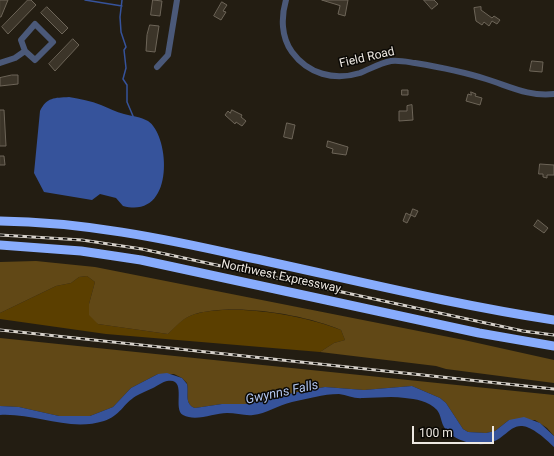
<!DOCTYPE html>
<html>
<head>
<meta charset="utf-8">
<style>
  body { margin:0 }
  #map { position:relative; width:554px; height:456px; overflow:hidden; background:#231d12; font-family:Roboto,sans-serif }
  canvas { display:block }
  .scale { position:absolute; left:412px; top:426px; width:82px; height:18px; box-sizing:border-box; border:2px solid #eee9e2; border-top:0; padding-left:5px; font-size:12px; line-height:14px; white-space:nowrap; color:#eee9e2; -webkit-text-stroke:3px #0a0804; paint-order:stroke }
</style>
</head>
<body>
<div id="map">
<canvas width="554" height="456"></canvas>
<div class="scale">100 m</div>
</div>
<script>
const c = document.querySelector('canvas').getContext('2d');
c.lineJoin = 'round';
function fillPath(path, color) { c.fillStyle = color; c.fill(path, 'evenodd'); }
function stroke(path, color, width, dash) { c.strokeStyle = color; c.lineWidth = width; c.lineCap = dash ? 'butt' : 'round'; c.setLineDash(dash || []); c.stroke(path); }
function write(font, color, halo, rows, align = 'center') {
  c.font = font + ' Roboto,sans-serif'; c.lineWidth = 3; c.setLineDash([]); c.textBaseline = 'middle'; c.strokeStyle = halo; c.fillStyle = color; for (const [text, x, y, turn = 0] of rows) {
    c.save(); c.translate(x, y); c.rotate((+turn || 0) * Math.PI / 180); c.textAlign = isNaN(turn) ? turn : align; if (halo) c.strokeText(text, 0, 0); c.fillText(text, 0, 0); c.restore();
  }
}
const green = new Path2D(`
  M87,276L95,282L89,304L98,324L168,334C175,326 184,317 195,314C235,303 303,315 341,330L345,340L334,343L320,352L106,334L0,319V313L56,286L71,283L79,277Z`);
const forest = new Path2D(`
  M36,261L95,267L464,340L554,360V383L446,369L436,366L320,352L334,343L345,340L341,330C303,314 235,303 195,314C184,317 176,326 168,334L98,324L89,315V304L95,282L87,276L79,277L71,283L56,286L0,313V262Z
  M0,338L554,395V436L547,428L535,420H509L495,431L486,433L468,432L463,429L446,403L440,398L412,386L364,390L325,387L302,391L245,404H222L195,408C184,404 189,393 187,383L182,378L174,374H158L131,388L113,407L90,416H59L19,407L0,406Z`);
const water = new Path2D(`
  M69,97C80,99 91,101 101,105C109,108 116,112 124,114C132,116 141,117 148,121C170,135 176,220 123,206L116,198L100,194L92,200L44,192L34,173L40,111C47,97 54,98 69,97Z
  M167,373L182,378L187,384C189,393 184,404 195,408L222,404H245L302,391L325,387L364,390L412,386L440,398L446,403L463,429L468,432L486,433L495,431L509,420L524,417L540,423L554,436V447C506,400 515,447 477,444C466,443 449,437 444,427C441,422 441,415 437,410C429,401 415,399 405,398C391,396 377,398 363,398C355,399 347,395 339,394C323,394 307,399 292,402C278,405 266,414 253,415C245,416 236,413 227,413C214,413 196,422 183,415C172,409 188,377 167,381C162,382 157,386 153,388C147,391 141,393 136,396C123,404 120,416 104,421C69,432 35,413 0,415V406L19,407L59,416H90L113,407L131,388L158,374Z`);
const stream = new Path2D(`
  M85,0L122,6
  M122,0L120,17L121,32L126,47L124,50L126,68L123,79L127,85V102L133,116`);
const building = new Path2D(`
  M0,0H8L1,17H0Z
  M28,0H31L36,5L8,34L2,27Z
  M153,0L162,1L160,16L151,15Z
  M322,0H348L345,16L338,14L340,6Z
  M424,0H434L438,4L432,9Z
  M222,2L227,5L223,11L226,12L221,20L214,16Z
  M47,7L68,28L62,34L41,13Z
  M481,7V10L492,18L494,16L500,20L497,24L492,21L489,26L484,22L482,25L476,21L474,8Z
  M150,25L159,26L155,52L146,51L147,35Z
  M73,39L79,45L55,71L49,64Z
  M532,61L543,62L542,72L530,71Z
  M12,75H18V84L0,86V78Z
  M402,90H408V95H402Z
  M471,92L476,94L475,96L482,98L480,105L466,101L468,94L471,95Z
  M412,105L413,120L399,121V111H407V106Z
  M0,110H4L6,146H0Z
  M232,110L242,115L241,117L246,121L242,126L236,122L235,124L225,115L228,111L230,113Z
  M287,123L295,125L292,139L284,137Z
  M328,141L348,147L346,155L332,153L333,149L327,147Z
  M0,156H4L5,165H0Z
  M540,164L554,165V175H547V178L543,177V174H539Z
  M413,209L418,211L415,217L411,215L407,223L403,221L406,213L410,215Z
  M538,220L548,228L544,233L534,226Z`);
const minor = new Path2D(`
  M286,0C281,17 281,37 292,52C308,74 334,81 360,73C370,69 380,63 391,61C399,60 408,62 415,63C439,67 464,72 486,79C509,86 529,97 554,94
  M35,24L53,42L35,60L25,51L21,40Z
  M0,63L15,58L25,51
  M157,67L168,55L177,0`);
const highway = new Path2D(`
  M0,221C82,222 162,238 242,256C346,278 449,304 554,320
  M0,245L81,251L141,260L479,333L554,346`);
const rail = new Path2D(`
  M0,235L82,240L142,249L523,331L554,335
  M0,330L554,389`);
const streetNames = [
  ["Field Road",367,58,-13],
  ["Northwest Expressway",281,277,12]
];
const waterNames = [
  ["Gwynns Falls",282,393,-12]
];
fillPath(green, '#5b3f00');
fillPath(forest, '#614816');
fillPath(water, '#36539b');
stroke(stream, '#36539b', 1.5);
fillPath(building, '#3c3529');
stroke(building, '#6d6558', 1);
stroke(minor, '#4b5979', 6);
stroke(highway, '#88acfc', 9);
stroke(rail, '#d6d1ca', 3);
stroke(rail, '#0a0804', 1.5, [4.5]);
write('12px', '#eee9e2', '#0a0804', streetNames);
write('italic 13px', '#b0c3ec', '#0a0804', waterNames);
</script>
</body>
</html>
